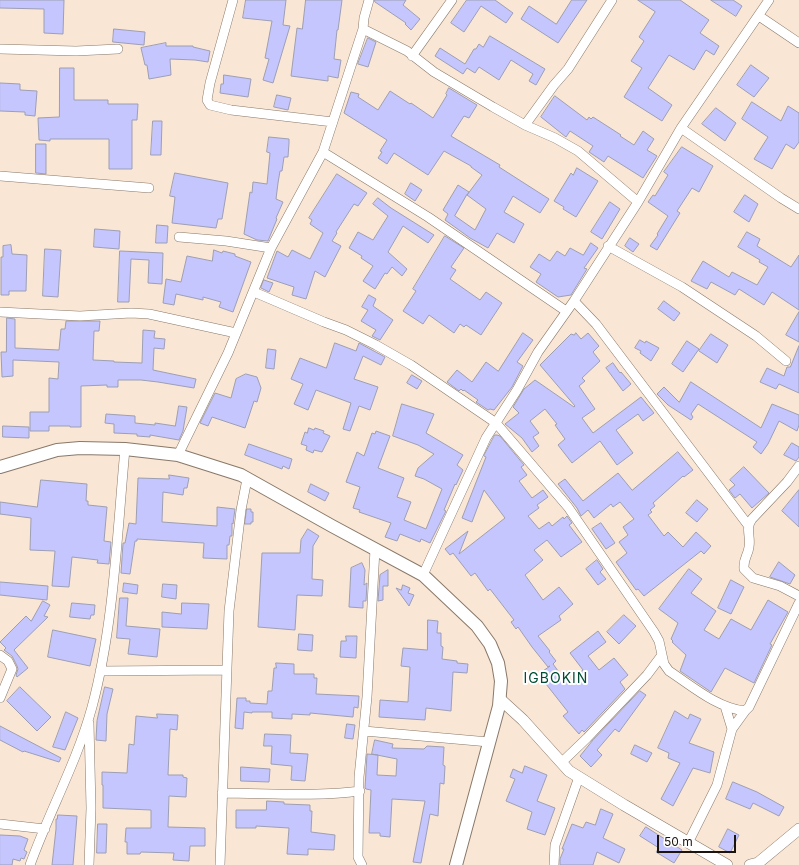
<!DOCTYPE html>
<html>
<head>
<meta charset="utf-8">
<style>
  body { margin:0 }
  #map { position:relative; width:799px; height:865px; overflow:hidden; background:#f9e6d5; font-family:Inter,sans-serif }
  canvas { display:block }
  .scale { position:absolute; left:657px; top:835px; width:79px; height:18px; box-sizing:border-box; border:2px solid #1c150f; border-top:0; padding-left:5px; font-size:12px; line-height:14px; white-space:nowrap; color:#1c150f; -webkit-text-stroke:3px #fff; paint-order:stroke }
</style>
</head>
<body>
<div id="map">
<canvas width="799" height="865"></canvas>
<div class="scale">50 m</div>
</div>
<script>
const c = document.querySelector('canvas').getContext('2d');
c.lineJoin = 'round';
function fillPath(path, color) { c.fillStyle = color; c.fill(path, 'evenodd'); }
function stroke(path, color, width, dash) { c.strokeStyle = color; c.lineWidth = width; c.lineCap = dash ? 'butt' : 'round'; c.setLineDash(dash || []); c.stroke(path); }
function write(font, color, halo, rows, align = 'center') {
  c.font = font + ' Inter,sans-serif'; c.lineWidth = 4; c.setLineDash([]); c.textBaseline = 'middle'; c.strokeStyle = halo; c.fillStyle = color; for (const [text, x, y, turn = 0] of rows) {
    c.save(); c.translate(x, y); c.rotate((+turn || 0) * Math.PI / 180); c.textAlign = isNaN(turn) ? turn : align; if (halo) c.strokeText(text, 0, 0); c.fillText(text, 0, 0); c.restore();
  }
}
const building = new Path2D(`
  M0,0H64L63,34L44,33V9L0,8Z
  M246,0H286L283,25L290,26L273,83L263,80L269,59L265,58L272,21L243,18Z
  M306,0H342L338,30H337L334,59L341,60L338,78L328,76V81L291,76L297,28L302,29Z
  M375,0H406L403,5L420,19L411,30L405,24L406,23L375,2Z
  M467,0H495L513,13L506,23L481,6L464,32L451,23Z
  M572,0H587L558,43L521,19L529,6L556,24Z
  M638,0H680L709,20L700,33L719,46L714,55L706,50L694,70L669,55L648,88L672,105L662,121L624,97L642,68L631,61L644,41L639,37L655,12Z
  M711,0H733L742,6L736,16Z
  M114,29L145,32L144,45L113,42Z
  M490,36L545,69L536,85L529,81L533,74L511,60L499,80L479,67L475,73L467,68L463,74L435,56L440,48L465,64L474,49H476L479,44L483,47Z
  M368,38L376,42L368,67L358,64Z
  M166,43V46H193V47L210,51L208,62L195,60L170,59L171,75L149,79L147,65H145L141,48Z
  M751,65L769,78L754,97L737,85Z
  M60,68H74V100H108V104H138L137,120H132V169H109V139H50V141L39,140L38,118L59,117Z
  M224,75L251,79L248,97L220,93L221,84H223Z
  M0,83L20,84V90L37,91L35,116L25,115V112L0,111Z
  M449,88L477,105L469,118L464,116L451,136L500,165L499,167L549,199L540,213L513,196L504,212L524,224L514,243L497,233L488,248L470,238L445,220L448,214L443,210L458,185L469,192L467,195L482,175L471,167V166L444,151L428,175L394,153L387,164L378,158L382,152L380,151L387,140L344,113L351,92L359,94L358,97L378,110L390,91L410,104L411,103L433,118L447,95L446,94ZM467,195L486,209L475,230L455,216Z
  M277,95L291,98L288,110L274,107Z
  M555,96L587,120L589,117L591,119L593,117L621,135L620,136L634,145L643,131L654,139L647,150L657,156L643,178L608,156L604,162L589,152L593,146L570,131L566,137L541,117Z
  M752,102L781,121L788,106L799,113V142L794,149L786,144L772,169L754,159L768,137L742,119Z
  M716,108L736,123L725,141L702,124Z
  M153,121H162L161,155H151Z
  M269,137L289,139V143L288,157H284L282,171H280L278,183L276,199L283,202L276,218L277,219L268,241L257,240L244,234L250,192L252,193L253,182L267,184L270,153L267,152Z
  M36,144H46V174L36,173Z
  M682,147L713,166L699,192L692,188L677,211L680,213L657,250L650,246L658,235L657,234L668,216L648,202L653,195L655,196L668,175L664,172Z
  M577,168L598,181L576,217L563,209L564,207L554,201L571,173L573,175Z
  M175,173L228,183L222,219H218L216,228L172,223L175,197L170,196Z
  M337,174L367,193L358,206L354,204L336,232L337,233L332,241L341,246L325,277L315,271L306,299L292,295L294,287L267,278L277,251L288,257L292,250L310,259L323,233L310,224L312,220L309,218Z
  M411,183L422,190L415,201L405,194Z
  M745,195L758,204L749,222L734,212Z
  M378,198L391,208L434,235L428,243L403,226L388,252L407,269L402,276L392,267L387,274L385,273L375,289L363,281L373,266L361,258L362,256L349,248L358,232L373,240L388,216L373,204Z
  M610,202L620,209L602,239L591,232Z
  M157,225L168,226L167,243H156Z
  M95,229L120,231L119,249L94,247Z
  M747,232L760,239L757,246L791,267L799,255V310L772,292L764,305L739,289L735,295L711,282L707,289L691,281L703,261L729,277L732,272L757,285L768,267L759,262L760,260L738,247Z
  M445,236L464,248L451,267L456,270L450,279L480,300L486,292L502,303L481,335L466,325L464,327L460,324L454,333L429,315L423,324L403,311L416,291L413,289Z
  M630,238L639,244L633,252L625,246Z
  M591,243L598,248L584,268L587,269L571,295L558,297L536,282L541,274L530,267L539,254L550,261L557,251L565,256L570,248L583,255Z
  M11,245L12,254L27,255L26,291H9V295H1V257H3V246Z
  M45,249L61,250L58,297L43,296Z
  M214,250L222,253L223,251L235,254V256L251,262L233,312L219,307L221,302L203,297V300L176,294L174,305L163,303L166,279L181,282L187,256L212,261Z
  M120,251L163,253L162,284L148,283L149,260L131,259L129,302H118Z
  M264,280L273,283L269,292L261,288Z
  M369,295L376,299L373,306L393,320L380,340L372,336L376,330L361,321L368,310L362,307Z
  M664,301L680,313L674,321L658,309Z
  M799,312V342L786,335Z
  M7,318L15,319V348L59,350L61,329H65L66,321H100L99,331H94L93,360L114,361V362L142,363L143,330L155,331L154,338L165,339L164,349L154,348L153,370L196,379L194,388L158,382L141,380H118V387H107V385L81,386V427H70V426H49V431H30V412H49V378L58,379L59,362L13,360V376L2,377L1,352H6Z
  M523,333L533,340L517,362L523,366L512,387L494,410L490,409L488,410L476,402L478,400L464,390L463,391L461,389L459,391L447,382L457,370L472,382L486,362L498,371Z
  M576,333L581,339L588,333L599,346L593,352L600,361L582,378L585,381L579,386L595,409L582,418L593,433L641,397L654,413L643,421L638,414L616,430L633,453L617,465L600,441L572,463L558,445L565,439L555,425L557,424L545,409L530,421L539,433L533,437L539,446L532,452L522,438L505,424L519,413L513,407L524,389L535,380L574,407L575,406L540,365L571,334L574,335Z
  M711,334L728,345L717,363L699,351Z
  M640,340L645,343L646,341L659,348L651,361L640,353L641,351L635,348Z
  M687,341L699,349L683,372L672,364Z
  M335,343L356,351L359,343L385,357L381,365L363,356L354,379L378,387L370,410L359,406L350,431L343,429L351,403L316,390L308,410L294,404L303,384L291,379L300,358L326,368Z
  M799,346V393L779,384L776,389L760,382L767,368L784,376L787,367H790Z
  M268,349L276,350L274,369L266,368Z
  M613,363L620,373L621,372L631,384L623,391L606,368Z
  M246,374L257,377L261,388L257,402L254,401L245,428L212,417L208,426L200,423L215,393L231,398L236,379Z
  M412,375L422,381L417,389L407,383Z
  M691,382L761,428L772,404L799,415V425L797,431L779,421L768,444L761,454L753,447L757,442L698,404L691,414L693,417L691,420L668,405L657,394L664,387L679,402Z
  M402,404L434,414L426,433L463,455L457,465L463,470L456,485L455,484L444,510L446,511L430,543L421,539L420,542L400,534L397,541L385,537L391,523L359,512L360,510L353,508L360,487L346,482L357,452L364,456L372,433L375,434L376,431L390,436L378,468L404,478L397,497L411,502L404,520L426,529L442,489L424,479L415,476L418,468L434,454L418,445L393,436Z
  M179,406L187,407L183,431L179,440L150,435V437L137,436V434L114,433V424L105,423L106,414L135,416V423L155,425V423L175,426Z
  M3,426L29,427V438L3,437Z
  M309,428L314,430L315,428L324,431L323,433L330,436L322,452L314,450L313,453L306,450L307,446L301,444L305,432L307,433Z
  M495,435H497L500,436L524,465L521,467L527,475L519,481L532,498L543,490L548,497L537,505L539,508L528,516L539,529L549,522L552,526L563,517L564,519L567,516L572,523L569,525L582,542L561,557L547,540L534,550L543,560L525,575L543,600L559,587L573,604L559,616L561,620L538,636L550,651L549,652L556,661L553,664L567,683L583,670L570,653L598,631L606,642L588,656L599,670L614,658L628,675L620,682L625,689L584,732L582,730L579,734L563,716L568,712L546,684L551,681L543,671L550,666L548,667L532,647L518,627L516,629L511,622L514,620L490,589L488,591L475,573L471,576L453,553L450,555L445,549L468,531L459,554L505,518L484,490L472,522L462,518L486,457L484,456Z
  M792,443L799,447V457L796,461L784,455Z
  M249,444L292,459L289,469L283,466L282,469L245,455Z
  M678,452L693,470L684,477L683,476L653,503L655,506L650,510L652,512L648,515L664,536L668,532L683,547L696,532L711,546L704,554L701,551L644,596L638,589L636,590L616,562L627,553L619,542L628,535L623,527L634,519L620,502L613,507L611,504L594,518L588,510L581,516L577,508L558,484L565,479L583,501L618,473L632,490Z
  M744,467L769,493L752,508L740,494L735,498L729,490L735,485L730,480Z
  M169,475L189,478L187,488H184L183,495L163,492L162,522L217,526V507L235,509L233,524L232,523V536H230L229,545H227V559L203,558L204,543L137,539V541H135L130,574L121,573L123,543H125L129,523L136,524L138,478L169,479Z
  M41,480L87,484L86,501H88V505L107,507L104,541L111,542L109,564L97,563L98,560L72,557L69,587L52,586L55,551L30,550L31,518L0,514V502L37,507Z
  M311,484L329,493L325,501L308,492Z
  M799,490V527L782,511Z
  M697,500L708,509L697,522L686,513Z
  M247,509H251V512H253V522H251V524H245Z
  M601,523L615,543L606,549L592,529Z
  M308,529L319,536L313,546L312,579L323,580L322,596L297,595L295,630L258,627L262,553H300L301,540Z
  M597,560L603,569L600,572L606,579L598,585L586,569Z
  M779,562L795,575L790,584L770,577Z
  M362,563L365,570L364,585L367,583L366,601H363V608L349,607L351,568Z
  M689,569L702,579L691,593L716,611L704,630L719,639L731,619L751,630L768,600L788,612L770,644L772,645L754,683L725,668L711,692L680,671L686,655L672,642L673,641L671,639L678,623L659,609Z
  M388,570V586H383V600L378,601L380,575Z
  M731,580L744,587L731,614L718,608Z
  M0,582L48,586L47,600L0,595Z
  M124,583L138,585L137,594L123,592Z
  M163,584L177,585L176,599L162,597Z
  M403,585L410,588L408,593L414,595L409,606L396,588L401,590Z
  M120,598H128L126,626L160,629L157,657L128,654L130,639L117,638Z
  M43,601L50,605L44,616L48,617L14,650L28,668L17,677L16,675L18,669L17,666L12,656L4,650L6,648L0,642L26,616L31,621Z
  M72,603L95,605L94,615H91L90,619L70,617Z
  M182,603L209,604L207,629L162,627V612L181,614Z
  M624,615L636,626L619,644L607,632Z
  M428,620L438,621L437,633H441V646L443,647L442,659L457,661V663L468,664L467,673L453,672L451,711L426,708L425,720L379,717L380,700L408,702L410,667L401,666L403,648L427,650Z
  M53,630L96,639L90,666L48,657Z
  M299,634L313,635L312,651L298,650Z
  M346,636H357L356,658L340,657L341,641H346Z
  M276,663L294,664V674H314V678H317L316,694L359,696L358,708L354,707L353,717L310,713V715L292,714V719L272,718V712H252V713L244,712L243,729L235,728L237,698H246V701H250V703L267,704L268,691H272L274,668H276Z
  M20,687L51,717L37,731L7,701Z
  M105,687L113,689L107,714L106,741L96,740L97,721Z
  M640,691L646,695L619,732L615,729L597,750L602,755L591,767L580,756L593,740Z
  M675,711L688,719L690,714L701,719L689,743L714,752L710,773L693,768L673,806L661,799L680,763L668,758L669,753L658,748Z
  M66,712L78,718L65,750L53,747Z
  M157,714L178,715L177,730L170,729L168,775H183V777L187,778L186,797L169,796L168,827L205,828V846H190L189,861L173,860L174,853L141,852L140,854H127V842H125L126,828H151V810L103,808V785H102V772L127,773L129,744L134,745L136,716L157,718Z
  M347,724L355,725L353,739L345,738Z
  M0,726L61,758L59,762L24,751L23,752L0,740Z
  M265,734L291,735L290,753L308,754L305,781L291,780L292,766L271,764L272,746H264Z
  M375,740L393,744L392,748L424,749L427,746L444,747L443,765L445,766L444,784L440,783L438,816L430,814L421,863L413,862L425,801L392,799L390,837L380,836V833H369L371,790L366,789L365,788L367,754L378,755L377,775L396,776L397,759L372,754Z
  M635,745L652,753L647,762L631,754Z
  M525,766L547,775L537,801L555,808L545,835L527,829L532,812L506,801L515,779L510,777L513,769L522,773Z
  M241,767L270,769L269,782L241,781Z
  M733,782L757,792L784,807L779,816L753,803L750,809L726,799Z
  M267,801L284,802V804L310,805V811H312L311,832L335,835L334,850L308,849V855L287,854L289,828L256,826V828H236V810H266Z
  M601,809L613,814L603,838L625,849L619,863L597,852L593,865H560V859L564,849H562L572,824L583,828L586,822L595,825Z
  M58,815L77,816L73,865H52L56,829V819H57Z
  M98,824H107L106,853H97Z
  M646,827L682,850L674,863L656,852L659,848L640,836Z
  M728,829L739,835L730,853L719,847Z
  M0,835L20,836L28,839L24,850L27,852L24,859L21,858L20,861L13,859L12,865H0Z`);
const minor = new Path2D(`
  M233,0L210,83L207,100L210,105L231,110L333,122
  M759,16L799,43
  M363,29L407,51L434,72L493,107L525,125L555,138L578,151L638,202
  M0,49L76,51L118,49
  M412,56L452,0
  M525,125L554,85L568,69L612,0
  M681,128L781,198L799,209
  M323,152L428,217L566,311
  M0,176L149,188
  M179,237L226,241L271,248
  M608,246L682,287L756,336L786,361
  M254,292L324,322L346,330L376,345L411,365L496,423L568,507L654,632L659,641L664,664L669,671C692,686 717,708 745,711L749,707L799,603
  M574,301L596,324L748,525
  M0,312L80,316L131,313L149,314L236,333
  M178,455L228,353L271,248L323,152L363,29L364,18L369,0
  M799,466L787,482L752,519C745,529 751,536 749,547C748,556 743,558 744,569L753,578L780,586L799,596
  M423,575L486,438L517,390L538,352L574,301L638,202L681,128L769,0
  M0,655L8,661L12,669L0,698
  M100,671L227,670
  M725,706L732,729
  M364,731L489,742
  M562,762L587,738L647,675L662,655
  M222,793C266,793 316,797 360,791
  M0,824L45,829
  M688,843L717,785L732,729L745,711
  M30,865C49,812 77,762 92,707C114,625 117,534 125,449
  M89,865L91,808L89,723
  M220,865L229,611L241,510L247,479
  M362,865L358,857L359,777L367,697L375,549
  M554,865L555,845L579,777`);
const tertiary = new Path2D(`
  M500,699L523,720L569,771L624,805L727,865
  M750,865L758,863L799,829`);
const secondary = new Path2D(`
  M0,467L57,450L80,448L125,449L178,455L241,475L332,526L423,575L477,626L490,644L498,663L501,681L499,706L456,865`);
const quarterNames = [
  ["IGBOKIN",556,679]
];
fillPath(building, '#c5c6fd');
stroke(building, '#9d9eb4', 1);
stroke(minor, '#897869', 10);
stroke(tertiary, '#897869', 12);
stroke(secondary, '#897869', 14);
stroke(minor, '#fff', 9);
stroke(tertiary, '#fff', 11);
stroke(secondary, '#fff', 12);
c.letterSpacing = '1px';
write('14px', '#014d34', '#fff', quarterNames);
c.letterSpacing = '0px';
</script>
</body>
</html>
